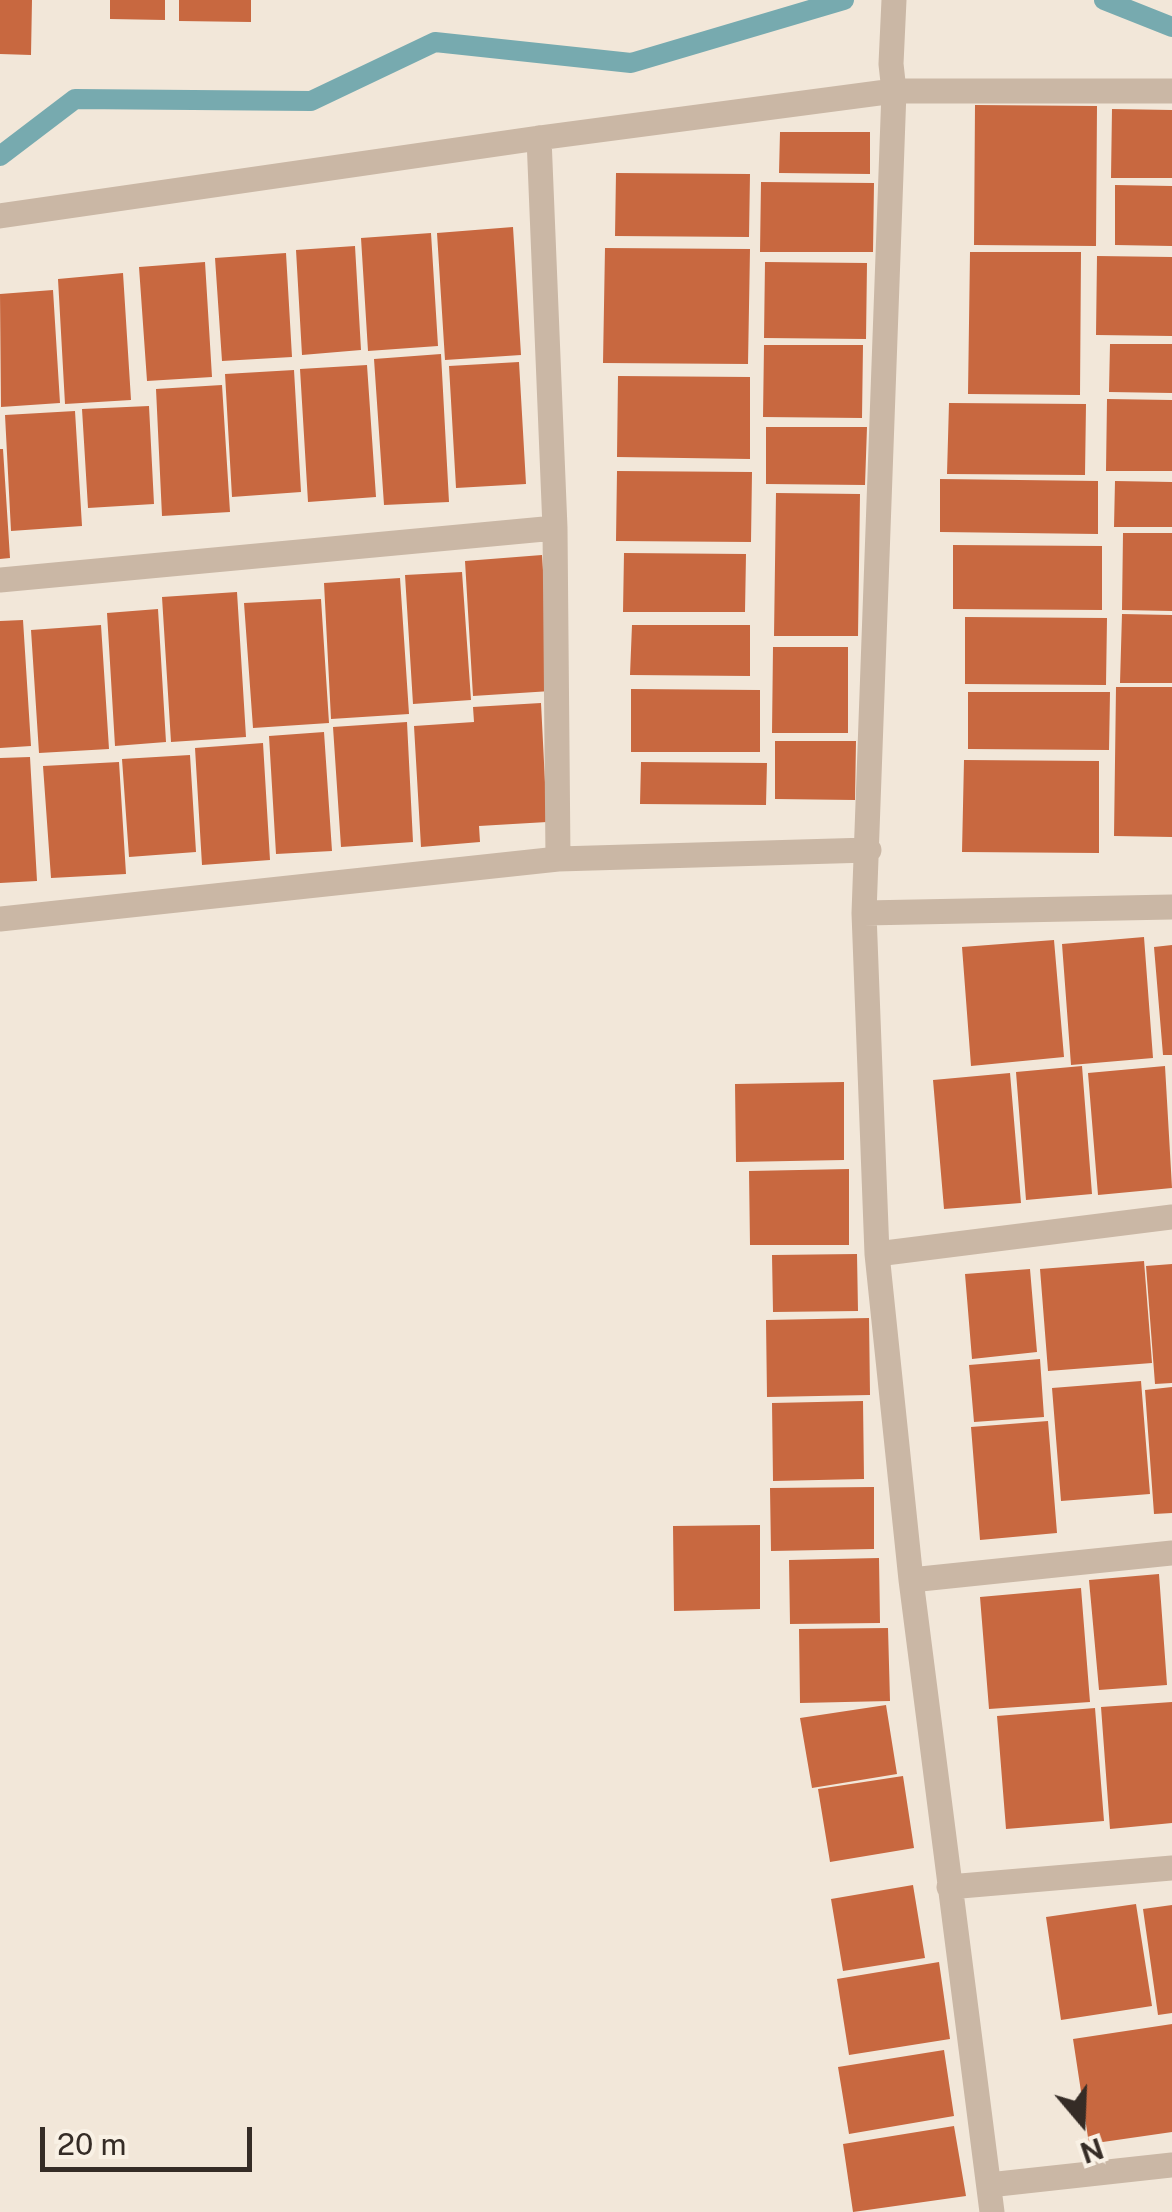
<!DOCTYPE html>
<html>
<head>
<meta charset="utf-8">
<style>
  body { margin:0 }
  #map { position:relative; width:1172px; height:2212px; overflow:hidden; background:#f2e7d9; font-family:"Public Sans",sans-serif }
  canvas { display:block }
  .north { position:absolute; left:1032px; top:2072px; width:100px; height:100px; -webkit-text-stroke:8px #f9f1e5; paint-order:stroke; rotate:161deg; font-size:28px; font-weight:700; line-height:40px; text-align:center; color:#352c26 }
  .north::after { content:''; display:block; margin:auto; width:35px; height:45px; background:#352c26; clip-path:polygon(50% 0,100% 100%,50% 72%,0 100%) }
  .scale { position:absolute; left:40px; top:2127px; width:212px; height:45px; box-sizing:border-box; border:5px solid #352c26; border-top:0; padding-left:12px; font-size:30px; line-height:35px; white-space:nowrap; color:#352c26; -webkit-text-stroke:8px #f9f1e5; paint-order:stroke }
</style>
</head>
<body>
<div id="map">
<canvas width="1172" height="2212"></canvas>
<div class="north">N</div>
<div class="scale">20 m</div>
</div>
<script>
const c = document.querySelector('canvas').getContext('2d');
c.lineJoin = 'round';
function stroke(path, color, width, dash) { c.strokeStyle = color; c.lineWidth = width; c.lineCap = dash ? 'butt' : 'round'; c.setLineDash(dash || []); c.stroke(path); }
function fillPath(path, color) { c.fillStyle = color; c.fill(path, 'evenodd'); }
const stream = new Path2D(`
  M1104,0L1172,27
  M0,156L75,99L311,101L435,42L631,63L844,0`);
const building = new Path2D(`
  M0,0H32L31,55L0,54Z
  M110,0H165V20L110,19Z
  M179,0H251V22L179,21Z
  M975,105L1097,106L1096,246L974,245Z
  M1112,109L1172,110V178H1111Z
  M780,132H870V174L779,173Z
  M616,173L750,174L749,237L615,236Z
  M761,182L874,183L873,252H760Z
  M1115,185L1172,186V246L1115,245Z
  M513,227L521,355L445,360L437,233Z
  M431,233L438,346L368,351L361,238Z
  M355,246L361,350L302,355L296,250Z
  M605,248L750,249L748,364L603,363Z
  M970,252H1081L1080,395L968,394Z
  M286,253L292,357L222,361L215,258Z
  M1097,256L1172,257V336L1096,335Z
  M205,262L212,377L147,381L139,267Z
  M765,262L867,263L866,339L764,338Z
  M123,273L131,400L65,404L58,279Z
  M53,290L60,403L1,407L0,294Z
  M1110,344H1172V393L1109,392Z
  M764,345H863L862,418L763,417Z
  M441,354L449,502L384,505L374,359Z
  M519,362L526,484L456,488L449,366Z
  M367,365L376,497L308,502L300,369Z
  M294,370L301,492L232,497L225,374Z
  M618,376L750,377V459L617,457Z
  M222,385L230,512L162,516L156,389Z
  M1107,399L1172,400V471H1106Z
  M949,403L1086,404L1085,475L947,474Z
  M149,406L154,504L88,508L82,409Z
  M75,411L82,526L11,531L5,415Z
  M766,427H867L865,485L766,484Z
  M0,449H3L10,558L0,559Z
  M617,471L752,472L751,542L616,541Z
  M940,479L1098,481V534L940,532Z
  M1115,481L1172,482V527H1114Z
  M776,493L860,494L858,636H774Z
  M1123,533H1172V611L1122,610Z
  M953,545L1102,546V610L953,609Z
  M624,553L746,554L745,612H623Z
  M542,555L551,691L473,696L465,561Z
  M462,572L471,700L413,704L405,575Z
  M400,578L409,714L331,719L324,583Z
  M237,592L246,737L171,742L162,597Z
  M321,599L329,723L253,728L244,603Z
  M158,609L166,742L115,746L107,613Z
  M1122,614L1172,615V683H1120Z
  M965,617L1107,618L1106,685L965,684Z
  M23,620L31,746L0,748V621Z
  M101,625L109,749L39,753L31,630Z
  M632,625H750V676L630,675Z
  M773,647H848V733H772Z
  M1116,687H1172V837L1114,836Z
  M631,689L760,690V752H631Z
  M968,692H1110L1109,750L968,749Z
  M541,703L547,822L479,826L480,842L421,847L414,726L474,722L473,707Z
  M407,722L413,842L341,847L333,727Z
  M324,732L332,851L276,854L269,736Z
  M775,741H856L855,800L775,799Z
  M263,743L270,860L202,865L195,748Z
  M190,755L196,852L129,857L122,759Z
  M30,757L37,881L0,883V758Z
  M964,760L1099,761V853L962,852Z
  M119,762L126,874L51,878L43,766Z
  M641,762L767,763L766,805L640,804Z
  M1144,937L1153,1058L1071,1065L1062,944Z
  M1054,940L1064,1057L971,1066L962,947Z
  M1172,945V1055H1163L1154,947Z
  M1082,1066L1092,1194L1026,1200L1016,1072Z
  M1165,1066L1172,1188L1098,1195L1088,1073Z
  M1010,1073L1021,1203L944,1209L933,1080Z
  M844,1082V1160L736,1162L735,1084Z
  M849,1169V1245H750L749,1171Z
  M857,1254L858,1311L773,1312L772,1255Z
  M1144,1261L1152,1363L1048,1371L1040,1269Z
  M1172,1264V1383L1155,1384L1146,1266Z
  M1030,1269L1037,1352L972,1359L965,1274Z
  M869,1318L870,1395L767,1397L766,1320Z
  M1040,1359L1044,1417L974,1422L969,1365Z
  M1141,1381L1150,1494L1061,1501L1052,1388Z
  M1172,1387V1513L1154,1514L1145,1390Z
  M863,1401L864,1479L773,1481L772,1403Z
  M1048,1421L1057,1533L980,1540L971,1427Z
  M874,1487V1549L771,1551L770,1488Z
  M760,1525V1609L674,1611L673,1526Z
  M879,1558L880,1623L790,1624L789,1560Z
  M1159,1574L1167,1685L1099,1690L1089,1580Z
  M1081,1588L1090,1702L989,1709L980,1597Z
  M888,1628L890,1701L800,1703L799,1629Z
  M1172,1702V1823L1110,1829L1101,1707Z
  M886,1705L897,1774L812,1788L800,1718Z
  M1095,1708L1104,1821L1006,1829L997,1716Z
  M903,1776L914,1848L830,1862L818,1789Z
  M913,1885L925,1958L843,1971L831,1899Z
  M1136,1904L1152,2006L1061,2020L1046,1917Z
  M1172,1905V2013L1158,2015L1143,1909Z
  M939,1962L950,2039L849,2055L837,1979Z
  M1172,2024V2132L1089,2144L1073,2039Z
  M944,2050L954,2116L849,2134L838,2067Z
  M954,2126L966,2196L853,2212L843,2144Z`);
const minor = new Path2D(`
  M894,0L891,64L894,91L864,913L877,1254L911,1580L992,2212
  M539,138L555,528L558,859
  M0,216L539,138L894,91H1172
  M0,580L555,528
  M864,913L1172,907
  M0,919L558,859L869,850
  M877,1254L1172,1217
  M911,1580L1172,1553
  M949,1887L1172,1868
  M989,2185L1172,2165`);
stroke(stream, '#77aaaf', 20);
fillPath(building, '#c86840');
stroke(minor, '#cab7a5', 25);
</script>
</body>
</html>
